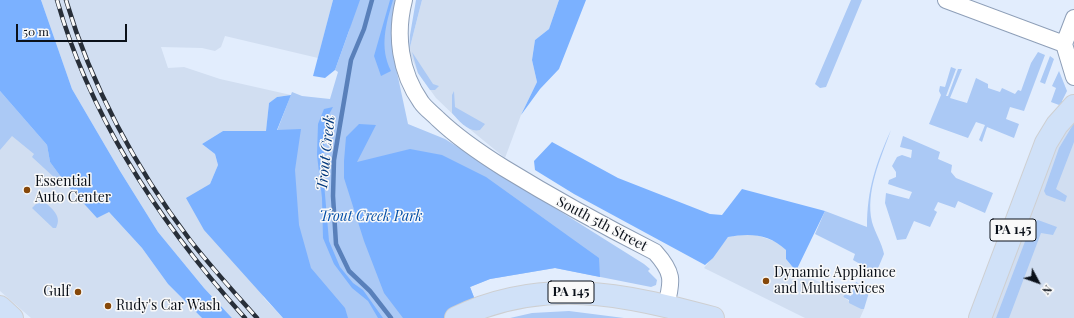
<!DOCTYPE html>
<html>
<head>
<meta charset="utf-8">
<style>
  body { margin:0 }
  #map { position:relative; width:1074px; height:318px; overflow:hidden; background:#e2edfd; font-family:"Playfair Display",serif }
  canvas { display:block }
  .north { position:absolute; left:1018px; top:262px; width:40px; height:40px; -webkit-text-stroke:3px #f9f9f9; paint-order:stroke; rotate:131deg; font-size:11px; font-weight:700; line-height:16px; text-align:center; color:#0b111a }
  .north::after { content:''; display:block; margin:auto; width:14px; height:18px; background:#0b111a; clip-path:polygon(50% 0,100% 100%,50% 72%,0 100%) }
  .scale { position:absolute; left:16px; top:24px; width:111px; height:18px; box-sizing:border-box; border:2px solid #0b111a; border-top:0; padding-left:5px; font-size:12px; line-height:14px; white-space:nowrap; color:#0b111a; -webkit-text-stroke:3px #f9f9f9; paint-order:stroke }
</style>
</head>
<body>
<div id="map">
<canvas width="1074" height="318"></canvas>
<div class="north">N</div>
<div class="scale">50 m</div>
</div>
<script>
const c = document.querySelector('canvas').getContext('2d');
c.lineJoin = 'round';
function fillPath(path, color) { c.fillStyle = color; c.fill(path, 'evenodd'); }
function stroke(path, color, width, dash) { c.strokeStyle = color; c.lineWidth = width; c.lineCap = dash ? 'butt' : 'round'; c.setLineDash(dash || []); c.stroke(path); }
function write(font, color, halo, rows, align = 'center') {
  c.font = font + ' "Playfair Display",serif'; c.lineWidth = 3; c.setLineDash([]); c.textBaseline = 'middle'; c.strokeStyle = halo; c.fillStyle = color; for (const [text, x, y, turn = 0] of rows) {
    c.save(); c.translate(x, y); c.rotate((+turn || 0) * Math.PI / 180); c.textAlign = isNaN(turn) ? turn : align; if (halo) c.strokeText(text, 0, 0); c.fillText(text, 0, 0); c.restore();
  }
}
const built = new Path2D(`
  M41,0H333L318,58L225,36L221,47L215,51L202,48L161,47L168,68L184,67L220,79L291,95L277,97L269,103L266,132L223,131L202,144L215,154L218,165L210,184L264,298L283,318H232L204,288L158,232L120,171L72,89Z
  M422,0H559L549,29L535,40L532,60L537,82L521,115L505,158L461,122L436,98L418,73L409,51Z
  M0,91L47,145L50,162L109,212L142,248L168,284L202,318H31L0,291Z
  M1074,115V318H991L1059,137Z
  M750,233L777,242L786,250V259L796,271L845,294L843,297L861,309H864L860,318H805L704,268L728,237Z`);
const green = new Path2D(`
  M356,0H399L393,21L392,49L408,124L445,139L644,264L650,269L648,271L657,280L656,285L651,287L555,268L490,279L470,287L482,318H300L277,131L292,92L302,96L330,99L338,72L335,70L349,31Z
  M416,0H422L409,51L410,35Z
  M851,0H862L826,87L820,88L815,84Z
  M412,52L433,84L439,86L435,90H430L418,73Z
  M1038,52L1045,55L1024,111L1010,107L1006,119L1019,124L1014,138L987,127L982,142L979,140L985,125L976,122L968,138L929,124L941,95L939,91L940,86L945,87L951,67L956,69L946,96H948L958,69H962L950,98L967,103L976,78L988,84V88L1000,92L1002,88L1015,94L1018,90L1021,91L1031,63Z
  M1050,56L1054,59L1045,84L1040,82Z
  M1059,71L1067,91L1062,101L1063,103L1059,105L1051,102L1056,88L1052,86Z
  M0,91L47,145L50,162L67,185L57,180L32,157L34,154L12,136L0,150Z
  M454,91L455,107L485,124L480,130C469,133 459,121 452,113V95Z
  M1074,123V142L1056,189L1067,196L1065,202L1046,195L1044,191L1059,148Z
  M891,130C881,158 865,192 872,222C875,233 882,243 884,254L876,273L853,260L855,254L815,234L825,211L867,227C867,189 876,163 891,130Z
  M903,136L940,152L938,159L952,165L951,172L956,178L993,193L985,213L958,201L955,208L938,202L934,210L937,212L930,227L914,221L906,239L897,240L885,203L886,193L909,199L912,192L888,184L889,180L896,177V172L892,166L897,157L902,155L911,158L912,150L900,147Z
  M41,199C50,207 63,215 56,228H53L32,208Z
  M1038,220L1057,227L1053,235L1041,233L1009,318H996L1032,223Z
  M856,282L870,289L864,309H861L849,303V300L843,297L845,294L851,296Z
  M569,311L624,318H510L532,313Z`);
const forest = new Path2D(`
  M0,0H41L72,89L120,171L158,232L204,288L232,318H202L168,284L142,248L109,212L97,218L67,185L50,162L47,145L0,91Z
  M333,0H360L335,70L325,78L313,76Z
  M390,0H393C386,24 379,47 391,71L381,76L374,56Z
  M559,0H586L559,69L540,89L521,115L537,82L532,60L535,40L549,29Z
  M291,95L277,130L301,129L295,170L299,225L311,268L345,308L348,318H283L204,230L186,198L210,184L218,165L215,154L202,144L223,131H266L269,103L277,97Z
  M333,107L326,120L324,148V183L329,241L340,267L353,283L363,290L383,318H378L368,301L352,288L334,264L323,238L322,198L317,155L318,124L324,109Z
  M359,124L376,125L357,162L410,149L442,155L486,177L599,258L600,277L555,268L490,279L470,287L482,318H403L384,293L364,241L344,178V161L346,137Z
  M552,142L618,178L710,214L722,215L742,189L825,211L796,271L786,259V250C769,234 750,233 728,237L713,258L705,265L574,194L535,170L534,161Z`);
const stream = new Path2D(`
  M372,0L364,29L351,60L334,160L333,196L336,244L349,271L370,291L391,318`);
const street = new Path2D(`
  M404,0C395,35 400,72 421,102C425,108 432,113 438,119C458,138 480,153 504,168C553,198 604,226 655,252C673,272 673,280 666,305
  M946,0L1064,44
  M1074,18L1064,44L1074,77`);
const primary = new Path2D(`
  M0,307L12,318
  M456,318C544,276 623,294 713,318
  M980,318L1046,143L1057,125L1074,106`);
const rail = new Path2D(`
  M57,0C91,120 162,226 245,318
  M66,0C91,85 136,169 190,240C211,267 234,292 257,318`);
const markers = [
  [27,190,4,"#86480a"],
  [766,281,4,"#86480a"],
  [78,292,4,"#86480a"],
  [108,306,4,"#86480a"]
];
const shields = [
  [1013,230,46],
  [571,292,46]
];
const shieldNames = [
  ["PA 145",1013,230],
  ["PA 145",571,292]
];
const poiNames = [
  ["Essential",35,182],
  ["Auto Center",35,198],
  ["Dynamic Appliance",774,273],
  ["and Multiservices",774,289],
  ["Gulf",70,292,"right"],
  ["Rudy's Car Wash",116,306]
];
const parkNames = [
  ["Trout Creek Park",371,217]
];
const streetNames = [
  ["South 5th Street",602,224,28]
];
const waterNames = [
  ["Trout Creek",326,153,-84]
];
fillPath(built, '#d1def1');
fillPath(green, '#abc9f5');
fillPath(forest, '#7bb1ff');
stroke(stream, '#5980ba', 4.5);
stroke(street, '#8e9fb8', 18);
stroke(primary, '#cecfd1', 24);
stroke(street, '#fff', 16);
stroke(primary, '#d0e1f8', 22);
stroke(rail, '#282f39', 4.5);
stroke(rail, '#f9f9f9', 3, [9]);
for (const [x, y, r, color] of markers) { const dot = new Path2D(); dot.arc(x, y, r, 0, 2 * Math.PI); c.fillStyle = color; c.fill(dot); stroke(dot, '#f9f9f9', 1.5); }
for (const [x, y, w] of shields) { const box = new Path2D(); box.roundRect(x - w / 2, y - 11, w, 22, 3); c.fillStyle = '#f9f9f9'; c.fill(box); stroke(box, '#0b111a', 1); }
write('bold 13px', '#0b111a', null, shieldNames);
write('14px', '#0b111a', '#f9f9f9', poiNames, 'left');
write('italic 14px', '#044fa8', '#f9f9f9', parkNames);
write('14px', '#0b111a', '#f9f9f9', streetNames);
write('italic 15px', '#063c7f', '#f9f9f9', waterNames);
</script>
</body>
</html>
